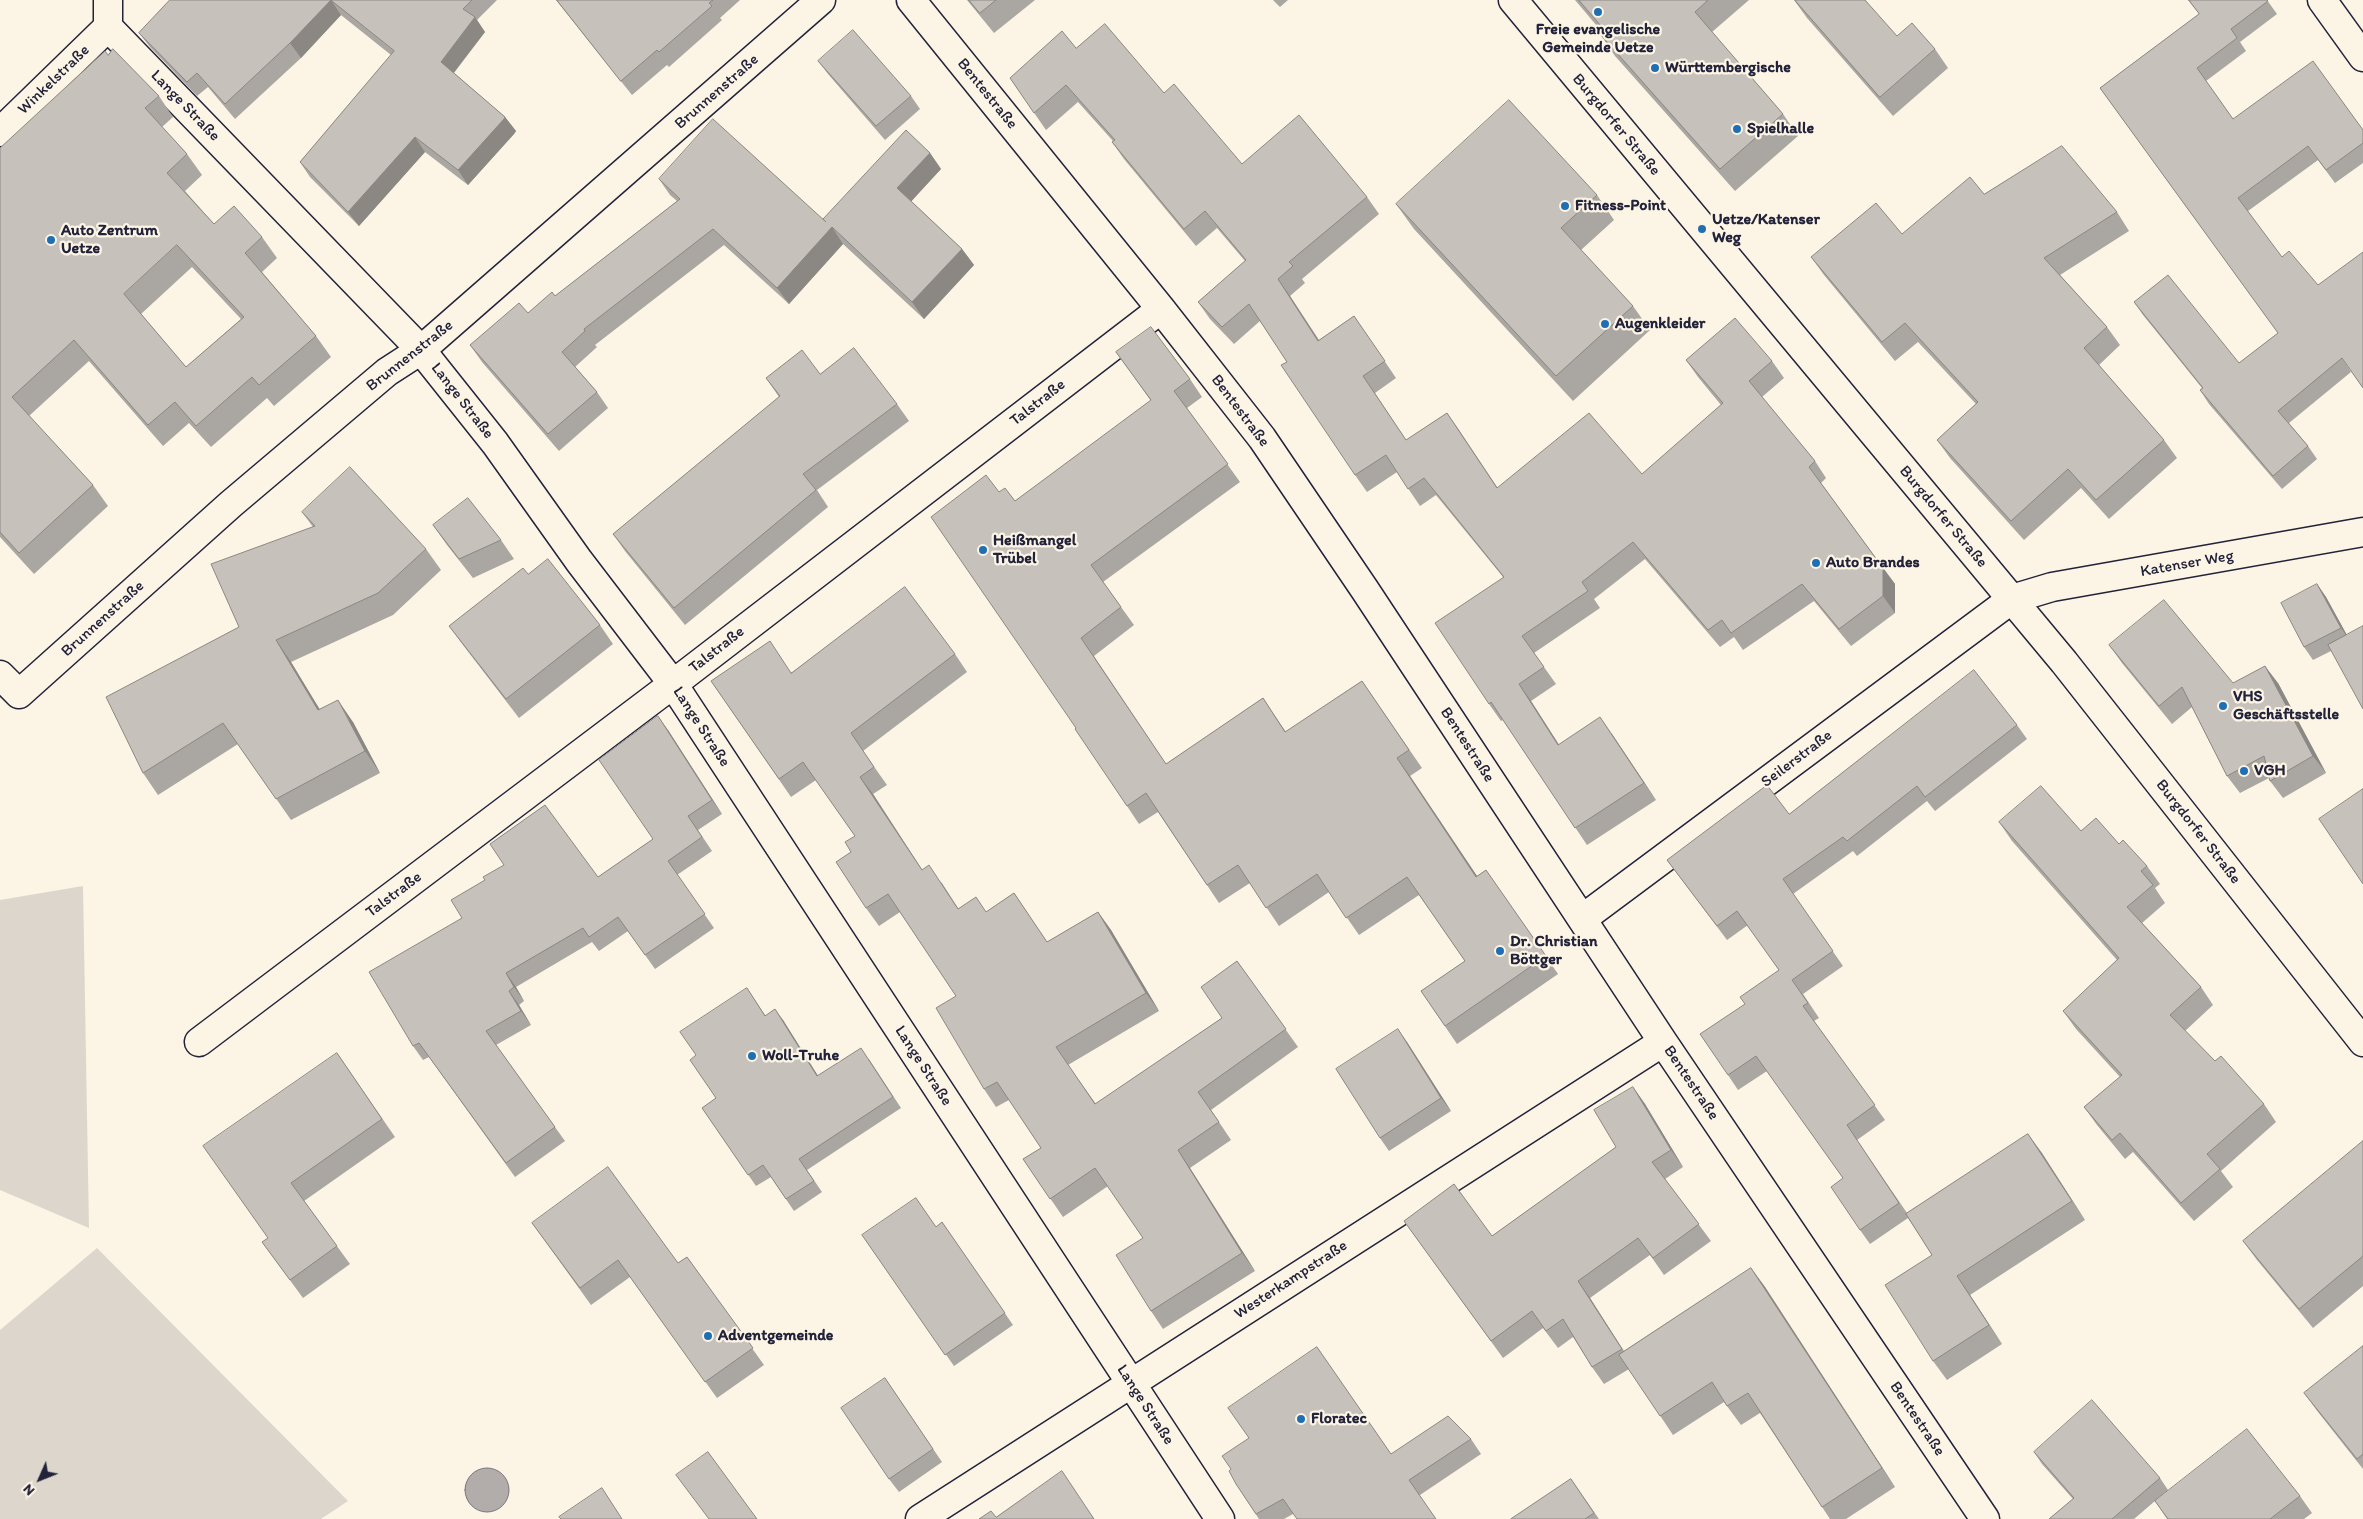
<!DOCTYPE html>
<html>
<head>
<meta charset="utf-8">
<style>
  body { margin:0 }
  #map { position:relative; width:2363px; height:1519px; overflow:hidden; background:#fcf5e5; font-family:Itim,sans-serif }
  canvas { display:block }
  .north { position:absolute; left:15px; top:1454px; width:50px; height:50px; -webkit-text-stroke:4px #fcf5e5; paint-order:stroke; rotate:226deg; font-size:14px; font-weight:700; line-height:20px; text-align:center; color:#22223b }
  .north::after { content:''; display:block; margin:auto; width:18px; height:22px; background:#22223b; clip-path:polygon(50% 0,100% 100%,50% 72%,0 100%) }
</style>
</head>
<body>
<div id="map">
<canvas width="2363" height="1519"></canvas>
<div class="north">N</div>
</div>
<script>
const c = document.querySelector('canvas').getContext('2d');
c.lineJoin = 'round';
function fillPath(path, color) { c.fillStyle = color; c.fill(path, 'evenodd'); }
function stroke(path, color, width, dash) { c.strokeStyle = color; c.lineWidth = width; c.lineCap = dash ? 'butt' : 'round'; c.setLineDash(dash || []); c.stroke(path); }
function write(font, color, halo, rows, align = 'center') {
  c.font = font + ' Itim,sans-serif'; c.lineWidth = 4.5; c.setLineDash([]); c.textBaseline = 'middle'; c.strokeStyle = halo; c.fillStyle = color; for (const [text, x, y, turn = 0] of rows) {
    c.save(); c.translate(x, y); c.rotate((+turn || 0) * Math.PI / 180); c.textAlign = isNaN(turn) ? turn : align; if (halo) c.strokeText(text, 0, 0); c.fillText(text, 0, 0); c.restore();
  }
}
const green = new Path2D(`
  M83,886L89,1228L0,1190V900Z
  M97,1248L348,1501L321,1519H0V1330Z`);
const water = new Path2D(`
  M465 1490a22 22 0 1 1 44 0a22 22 0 1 1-44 0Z`);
const minor = new Path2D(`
  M108,0V27L421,350L495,443L579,561L673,684L1220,1519
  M911,0L1161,309L1262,438L1365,590L1663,1042L1985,1519
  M2322,0L2363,57
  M0,132L108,27
  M0,675L19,694L231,504L387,372L421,350L821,0
  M1582,919L2012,599L2052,587L2363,532
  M199,1042L673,684L1161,309
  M920,1519L1663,1042`);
const secondary = new Path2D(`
  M1513,0L2064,662L2363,1042`);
const wall = new Path2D(`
  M170,0H497L477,20L485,32L454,73L505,117L516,131L514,134L468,185L425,152L359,226L310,177L300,162L391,55L341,15L301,58L235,119L208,87L197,96L150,47L139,33Z
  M556,0H740L720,18L722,20L669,67L667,65L632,95Z
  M967,0H1035L994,33Z
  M1273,0H1288L1280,7Z
  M1575,0H1749L1712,32L1783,114L1798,136L1735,191L1615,56L1600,34L1602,32Z
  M1794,0L1935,49L1948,68L1893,116L1807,18Z
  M2188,0H2267L2277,14L2240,42L2246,51L2206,81L2233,119L2363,130V163L2335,183L2318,160L2248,211L2351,372L2289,423L2308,446L2317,459L2282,489L2209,404L2200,390L2202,388L2143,315L2134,302L2239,363L2278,333L2100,88L2199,14Z
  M1076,48L1164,93L1242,164L1367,197L1379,214L1302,279L1305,283L1290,296L1319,340L1354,316L1396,378L1375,393L1406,440L1447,413L1497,488L1642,474L1721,405L1698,377L1686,360L1772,361L1784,378L1762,397L1815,461L1826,478L1821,483L1895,584V613L1851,646L1814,601L1743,650L1734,637L1720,647L1645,559L1594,599L1600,608L1534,653L1556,684L1531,701L1559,745L1612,734L1656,800L1587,845L1503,720L1501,721L1489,704L1503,577L1436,495L1420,506L1397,472L1367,492L1355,475L1287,362L1260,321L1234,344L1210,319L1198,302L1245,261L1217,228L1196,246L1124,159L1112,142L1113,141L1078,102L1046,130L1010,78Z
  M818,61L911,96L920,109L885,140L828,74Z
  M159,96L173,117L162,127L187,154L202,175L185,191L214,224L262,237L277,258L262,272L316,336L331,357L274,406L267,398L211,447L189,423L163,446L89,361L29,416L93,485L108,506L34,574L0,537V148ZM192,267L241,319L186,367L141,314Z
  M930,153L941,169L911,201L962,249L974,265L924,319L843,244L789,304L724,245L595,345L597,347L575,367L597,392L608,408L559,451L482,362L470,345L528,313L555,296L677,201L670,195L659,179L823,219Z
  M1984,194L2117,212L2129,231L2060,275L2107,327L2120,345L2099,365L2164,440L2177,458L2109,519L2081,488L2024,540L1950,458L1937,440L1976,404L1918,342L1895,361L1824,275L1811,257L1902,234Z
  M1597,195L1614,220L1581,250L1633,306L1650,330L1573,401L1414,229L1396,204Z
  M1116,352L1190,379L1202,397L1187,408L1240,482L1103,582L1134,625L1094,656L1166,764L1263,698L1286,732L1362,681L1422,768L1410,776L1477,876L1486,870L1558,974L1457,1044L1421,991L1465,961L1419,895L1359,935L1329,892L1279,926L1250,883L1219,903L1158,812L1139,824L1127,806L1076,728L999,492L1015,501L1151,401Z
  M820,374L897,404L909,421L817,490L828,507L685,625L625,551L613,534L779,397L766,378Z
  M302,512L426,549L441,570L393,615L291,662L319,709L353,722L380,773L291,820L238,744L158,795L143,773L239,627L313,527Z
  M433,525L501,540L514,559L473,578L447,545Z
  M528,574L600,625L613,644L519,718L463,645L449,626Z
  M2317,584L2326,597L2347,635L2331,651L2313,660L2304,647Z
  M2109,645L2233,683H2278L2326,773L2283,798L2270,781L2269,778L2240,793L2227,776L2192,707L2172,724L2122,663Z
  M955,654L967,672L863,751L887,785L873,794L922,870L942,883L958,908L986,912L1014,893L1047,942L1098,912L1111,930L1159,1011L1068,1065L1096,1104L1222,1018L1237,961L1298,1047L1211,1110L1231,1140L1190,1168L1255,1271L1163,1329L1151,1311L1143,1238L1108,1186L1063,1217L1023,1159L1041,1148L1009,1100L996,1107L984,1089L956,996L900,912L879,926L866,908L851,852L855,836L816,780L791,797L711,681Z
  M2017,725L2027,739L1935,811L1927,801L1857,856L1853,851L1793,894L1843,966L1803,994L1819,1018L1814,1021L1885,1120L1857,1140L1907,1213L2028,1134L2085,1220L1970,1295L2002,1344L1947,1380L1933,1361L1932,1255L1908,1218L1870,1244L1860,1230L1843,1178L1767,1071L1738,1090L1728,1075L1745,1004L1779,970L1748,925L1727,940L1667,860L1789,814Z
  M668,730L722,814L698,830L712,851L677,875L714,928L655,969L628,931L599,951L592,942L516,987L524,1001L519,1005L531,1025L496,1045L565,1141L515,1177L429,1057L423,1060L413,1046L598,877L653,839Z
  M1999,822L2081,831L2119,844L2147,866L2160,884L2155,888L2165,903L2142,923L2201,987L2213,1005L2185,1031L2215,1061L2264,1104L2276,1122L2221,1171L2233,1187L2194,1221L2133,1152L2125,1159L2097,1125L2084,1107L2120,1077L2076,1029L2063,1011L2117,960L2012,841Z
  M747,988L765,1015L783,1020L818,1076L869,1059L901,1108L807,1170L822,1192L794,1211L771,1177L756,1186L702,1108L716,1098L696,1055Z
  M1407,1042L1451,1111L1389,1151L1380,1138Z
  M337,1053L395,1137L304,1201L350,1264L303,1298L262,1242L268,1238Z
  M1633,1087L1645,1104L1683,1167L1665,1179L1711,1241L1664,1275L1650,1255L1590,1298L1624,1351L1751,1268L1765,1287L1895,1487L1846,1519H1830L1760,1413L1741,1425L1724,1402L1673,1435L1629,1369L1604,1384L1592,1367L1573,1337L1558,1348L1543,1328L1503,1358L1404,1221L1492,1236L1616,1147Z
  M2363,1141V1286L2313,1328L2257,1260L2243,1241Z
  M942,1222L1013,1325L954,1366L862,1235L936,1227Z
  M532,1223L678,1263L687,1257L764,1365L717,1398L630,1277L591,1305Z
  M2363,1346V1469L2318,1412L2304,1393Z
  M885,1378L942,1462L899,1492L889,1479Z
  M1249,1438L1392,1454L1471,1439L1481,1454L1420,1495L1293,1514L1284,1519H1259L1236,1484L1231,1469Z
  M2034,1452L2160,1478L2168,1490L2156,1500L2300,1496L2312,1513L2304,1519H2167L2155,1501L2134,1519H2049L2073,1499L2042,1464Z
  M1571,1479L1599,1519H1511Z`);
const shadedWall = new Path2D(`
  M331,0L341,15L301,58L290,43Z
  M475,17L485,32L451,76L441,62Z
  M505,117L516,131L514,134L468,185L458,170Z
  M415,137L425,152L359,226L348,212Z
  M930,153L941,169L908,205L897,188Z
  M832,227L843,244L789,304L777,288Z
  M962,249L974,265L924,319L912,302Z
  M1278,279L1290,296L1330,358L1318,341Z
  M1447,413L1459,430L1509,505L1497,488Z
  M1883,568L1895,584V613L1883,596Z
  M2317,584L2326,597L2350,641L2341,628Z
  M276,640L291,662L333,731L318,710Z
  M2265,666L2278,683L2326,773L2313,756Z
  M1519,684L1531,701L1570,762L1558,745Z
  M338,700L353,722L380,773L365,751Z
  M658,716L668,730L722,814L712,800Z
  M1600,717L1612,734L1656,800L1644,783Z
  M1397,758L1410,776L1489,894L1476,877Z
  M860,777L873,794L934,888Z
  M1098,912L1111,930L1159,1011L1146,993Z
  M506,973L516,987L524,1001L514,987Z
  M509,991L519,1005L531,1025L521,1011Z
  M775,1009L783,1020L825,1087L817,1076Z
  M1398,1029L1407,1042L1451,1111L1441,1098Z
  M1633,1087L1645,1104L1683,1167L1671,1150Z
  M2028,1134L2042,1153L2085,1220L2072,1201Z
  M1178,1150L1190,1168L1255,1271L1242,1253Z
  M1751,1268L1765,1287L1895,1487L1882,1468Z
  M1957,1276L1970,1295L2002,1344L1989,1325Z
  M1578,1281L1590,1298L1633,1366Z`);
const building = new Path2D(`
  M170,0H331L290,43L225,104L197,73L187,82L139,33Z
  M331,0H472L463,9L475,17L441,62L505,117L504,119L458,170L415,137L348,212L300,162L394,51Z
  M557,0H713L709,3L712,6L659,52L657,50L621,81Z
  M969,0H996L980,13Z
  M1579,0H1708L1695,12L1783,114L1720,169L1600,34L1604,30Z
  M1795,0H1865L1897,36L1912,23L1935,49L1880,97Z
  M2189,0H2267L2268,1L2231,29L2237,38L2197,68L2233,119L2313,61L2363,130V143L2326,170L2308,146L2238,198L2282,257L2289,251L2318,285L2363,252V388L2342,358L2278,411L2308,446L2273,476L2200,390L2203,388L2134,302L2168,275L2239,363L2278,333L2100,88L2199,14Z
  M1105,24L1164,93L1174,84L1242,164L1299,115L1367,197L1289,262L1293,266L1278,279L1318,341L1354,316L1385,361L1363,376L1406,440L1447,413L1497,488L1589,413L1642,474L1723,403L1686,360L1735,318L1772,361L1749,381L1815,461L1809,467L1883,568V596L1839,629L1802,584L1731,633L1722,620L1708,630L1633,542L1582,582L1588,591L1522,636L1544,667L1519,684L1558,745L1600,717L1644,783L1575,828L1491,702L1489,704L1435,623L1504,577L1424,478L1408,489L1386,455L1355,475L1281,365L1287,362L1249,304L1222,327L1198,302L1246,260L1205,211L1184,229L1112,142L1115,140L1066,85L1034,113L1010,78L1062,31L1076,48Z
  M853,30L911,96L876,126L818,61Z
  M113,49L159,96L145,108L187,154L167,173L214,224L234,206L262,237L245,253L316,336L259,385L252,377L196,426L175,402L148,425L74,340L12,397L93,485L19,553L0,532V148L105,51L108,55ZM177,245L244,317L186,367L124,294Z
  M1509,100L1597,195L1561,228L1633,306L1556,376L1396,204Z
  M713,119L826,222L823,219L906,130L930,153L897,188L962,249L912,302L832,227L777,288L713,229L584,329L585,331L562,352L597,392L548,434L470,345L519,303L528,313L552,292L555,296L680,199L659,179Z
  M2062,146L2117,212L2044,258L2107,327L2084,348L2164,440L2096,500L2068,469L2011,521L1937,440L1978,402L1905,323L1882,342L1811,257L1876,203L1902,234L1970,177L1984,194Z
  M1151,327L1190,379L1174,391L1228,464L1091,565L1121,607L1081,638L1166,764L1263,698L1285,732L1362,681L1409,750L1397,758L1476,877L1486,870L1546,956L1445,1026L1421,991L1465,961L1407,877L1346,918L1317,874L1266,908L1238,865L1207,885L1146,793L1127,806L1075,729L1076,728L931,517L986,475L999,492L1005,488L1015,501L1151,400L1116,352Z
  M854,348L897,404L803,474L816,490L674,608L613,534L780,396L766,378L802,350L820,374Z
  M350,467L426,549L378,593L276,640L318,710L338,700L365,751L276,799L223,723L143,773L106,697L239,627L211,564L315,526L302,512Z
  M468,498L501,540L459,559L433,525Z
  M548,559L600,625L506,699L449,626L523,568L528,574Z
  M2317,584L2341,628L2304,647L2281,603Z
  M905,587L955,654L851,733L874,767L860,777L922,870L929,865L958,909L976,897L986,912L1014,893L1047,942L1098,912L1146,993L1056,1047L1095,1104L1222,1018L1201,987L1237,961L1286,1029L1198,1092L1219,1122L1178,1150L1242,1253L1151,1311L1116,1255L1143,1238L1095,1168L1050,1199L1023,1159L1041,1148L997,1082L984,1089L936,1008L956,996L888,894L866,908L836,862L851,852L845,842L855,836L803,762L779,779L711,681L770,641L791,673Z
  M2164,600L2233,683L2265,666L2313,756L2270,781L2264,756L2227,776L2182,687L2159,706L2109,645Z
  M2363,626V709L2328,645Z
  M1974,670L2017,725L1925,797L1917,786L1847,841L1843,837L1783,879L1833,951L1792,980L1808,1003L1803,1006L1875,1105L1847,1125L1899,1203L1860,1230L1831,1187L1843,1178L1756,1056L1728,1075L1700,1034L1745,1004L1740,997L1779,970L1737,911L1717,926L1667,860L1767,785L1789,814Z
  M658,716L712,800L688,816L702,837L668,861L705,914L645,955L618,917L589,937L583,928L506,973L514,987L509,991L521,1011L486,1031L555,1127L506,1163L419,1043L413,1046L369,972L462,918L451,900L485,880L483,877L504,865L490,844L545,805L598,877L653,839L599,760Z
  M2041,786L2081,831L2096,818L2119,844L2123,840L2147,866L2141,871L2153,885L2127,907L2201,987L2170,1015L2215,1061L2221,1056L2264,1104L2207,1154L2220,1169L2181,1203L2120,1133L2112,1140L2084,1107L2122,1075L2063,1011L2119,958L1999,822Z
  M2363,789V884L2319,819Z
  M747,988L765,1016L775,1009L817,1076L861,1048L893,1097L799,1159L814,1181L786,1199L763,1165L748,1175L702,1108L716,1098L690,1060L696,1055L680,1032Z
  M1398,1029L1441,1098L1380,1138L1336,1069Z
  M337,1053L382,1119L291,1183L337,1246L290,1280L262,1242L268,1238L203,1146Z
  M1633,1087L1671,1150L1652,1162L1699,1224L1653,1258L1638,1238L1578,1281L1622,1349L1592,1367L1563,1319L1546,1331L1532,1311L1491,1341L1404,1221L1454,1184L1492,1236L1616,1147L1594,1110Z
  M2028,1134L2072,1201L1957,1276L1989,1325L1933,1361L1885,1285L1932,1255L1906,1214Z
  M2363,1141V1256L2299,1309L2243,1241Z
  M608,1167L678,1263L687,1257L753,1348L705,1382L618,1260L580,1288L532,1223Z
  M916,1198L936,1227L942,1222L1005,1313L945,1355L862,1235Z
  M1751,1268L1882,1468L1822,1507L1748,1393L1727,1406L1712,1382L1660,1416L1619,1355Z
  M2363,1346V1454L2357,1459L2304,1393Z
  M1317,1347L1391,1454L1448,1416L1471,1439L1409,1480L1436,1519H1297L1283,1499L1256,1514L1236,1484L1229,1471L1231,1469L1222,1456L1249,1438L1228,1408Z
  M885,1378L933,1449L889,1479L841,1408Z
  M2092,1400L2160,1478L2112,1519H2049L2074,1498L2034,1452Z
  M2247,1429L2300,1496L2270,1519H2168L2155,1501Z
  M708,1452L757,1519H709L676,1475Z
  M1062,1471L1094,1519H979L991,1511L996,1517Z
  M1571,1479L1594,1513L1585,1519H1511Z
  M602,1488L622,1519H561L559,1517Z`);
const markers = [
  [1598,12,5,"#1f6fb2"],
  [1655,68,5,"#1f6fb2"],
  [1737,129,5,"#1f6fb2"],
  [1565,206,5,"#1f6fb2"],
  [1702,229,5,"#1f6fb2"],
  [51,240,5,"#1f6fb2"],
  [1605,324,5,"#1f6fb2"],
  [983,550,5,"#1f6fb2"],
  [1816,563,5,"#1f6fb2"],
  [2223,706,5,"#1f6fb2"],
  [2244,771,5,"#1f6fb2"],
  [1500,951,5,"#1f6fb2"],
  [752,1056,5,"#1f6fb2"],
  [708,1336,5,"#1f6fb2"],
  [1301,1419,5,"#1f6fb2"]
];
const poiNames = [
  ["Freie evangelische",1598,30,"center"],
  ["Gemeinde Uetze",1598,48,"center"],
  ["Württembergische",1665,68],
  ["Spielhalle",1747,129],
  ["Fitness-Point",1575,206],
  ["Uetze/Katenser",1712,220],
  ["Weg",1712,238],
  ["Auto Zentrum",61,231],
  ["Uetze",61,249],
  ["Augenkleider",1615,324],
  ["Heißmangel",993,541],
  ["Trübel",993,559],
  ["Auto Brandes",1826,563],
  ["VHS",2233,697],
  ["Geschäftsstelle",2233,715],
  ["VGH",2254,771],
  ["Dr. Christian",1510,942],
  ["Böttger",1510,960],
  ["Woll-Truhe",762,1056],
  ["Adventgemeinde",718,1336],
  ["Floratec",1311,1419]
];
const streetNames = [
  ["Winkelstraße",54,80,-44],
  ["Brunnenstraße",717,92,-41],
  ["Bentestraße",987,94,51],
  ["Lange Straße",185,106,46],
  ["Burgdorfer Straße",1616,125,50],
  ["Brunnenstraße",410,356,-38],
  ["Lange Straße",462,401,52],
  ["Talstraße",1038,403,-38],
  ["Bentestraße",1240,411,53],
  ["Burgdorfer Straße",1943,517,50],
  ["Katenser Weg",2187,564,-10],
  ["Brunnenstraße",103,619,-42],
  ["Talstraße",717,650,-38],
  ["Lange Straße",701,727,57],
  ["Bentestraße",1467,745,57],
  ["Seilerstraße",1797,759,-37],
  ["Burgdorfer Straße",2198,832,52],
  ["Talstraße",394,895,-37],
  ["Lange Straße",923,1066,57],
  ["Bentestraße",1691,1083,56],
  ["Westerkampstraße",1291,1280,-33],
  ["Lange Straße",1145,1405,57],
  ["Bentestraße",1917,1419,56]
];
fillPath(green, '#dcd6cc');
fillPath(water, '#b2adab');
stroke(water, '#78757e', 1);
stroke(minor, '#22223b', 31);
stroke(secondary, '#22223b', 31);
stroke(minor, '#fcf5e5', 28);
stroke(secondary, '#fcf5e5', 28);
fillPath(wall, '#aaa6a1');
fillPath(shadedWall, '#8b8783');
fillPath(building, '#c6c1bb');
stroke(building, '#8b8783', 1);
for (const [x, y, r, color] of markers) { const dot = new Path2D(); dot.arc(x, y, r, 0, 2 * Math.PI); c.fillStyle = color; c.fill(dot); stroke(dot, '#fcf5e5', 2); }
write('bold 16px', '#22223b', '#fcf5e5', poiNames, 'left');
write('16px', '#22223b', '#fcf5e5', streetNames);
</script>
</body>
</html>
